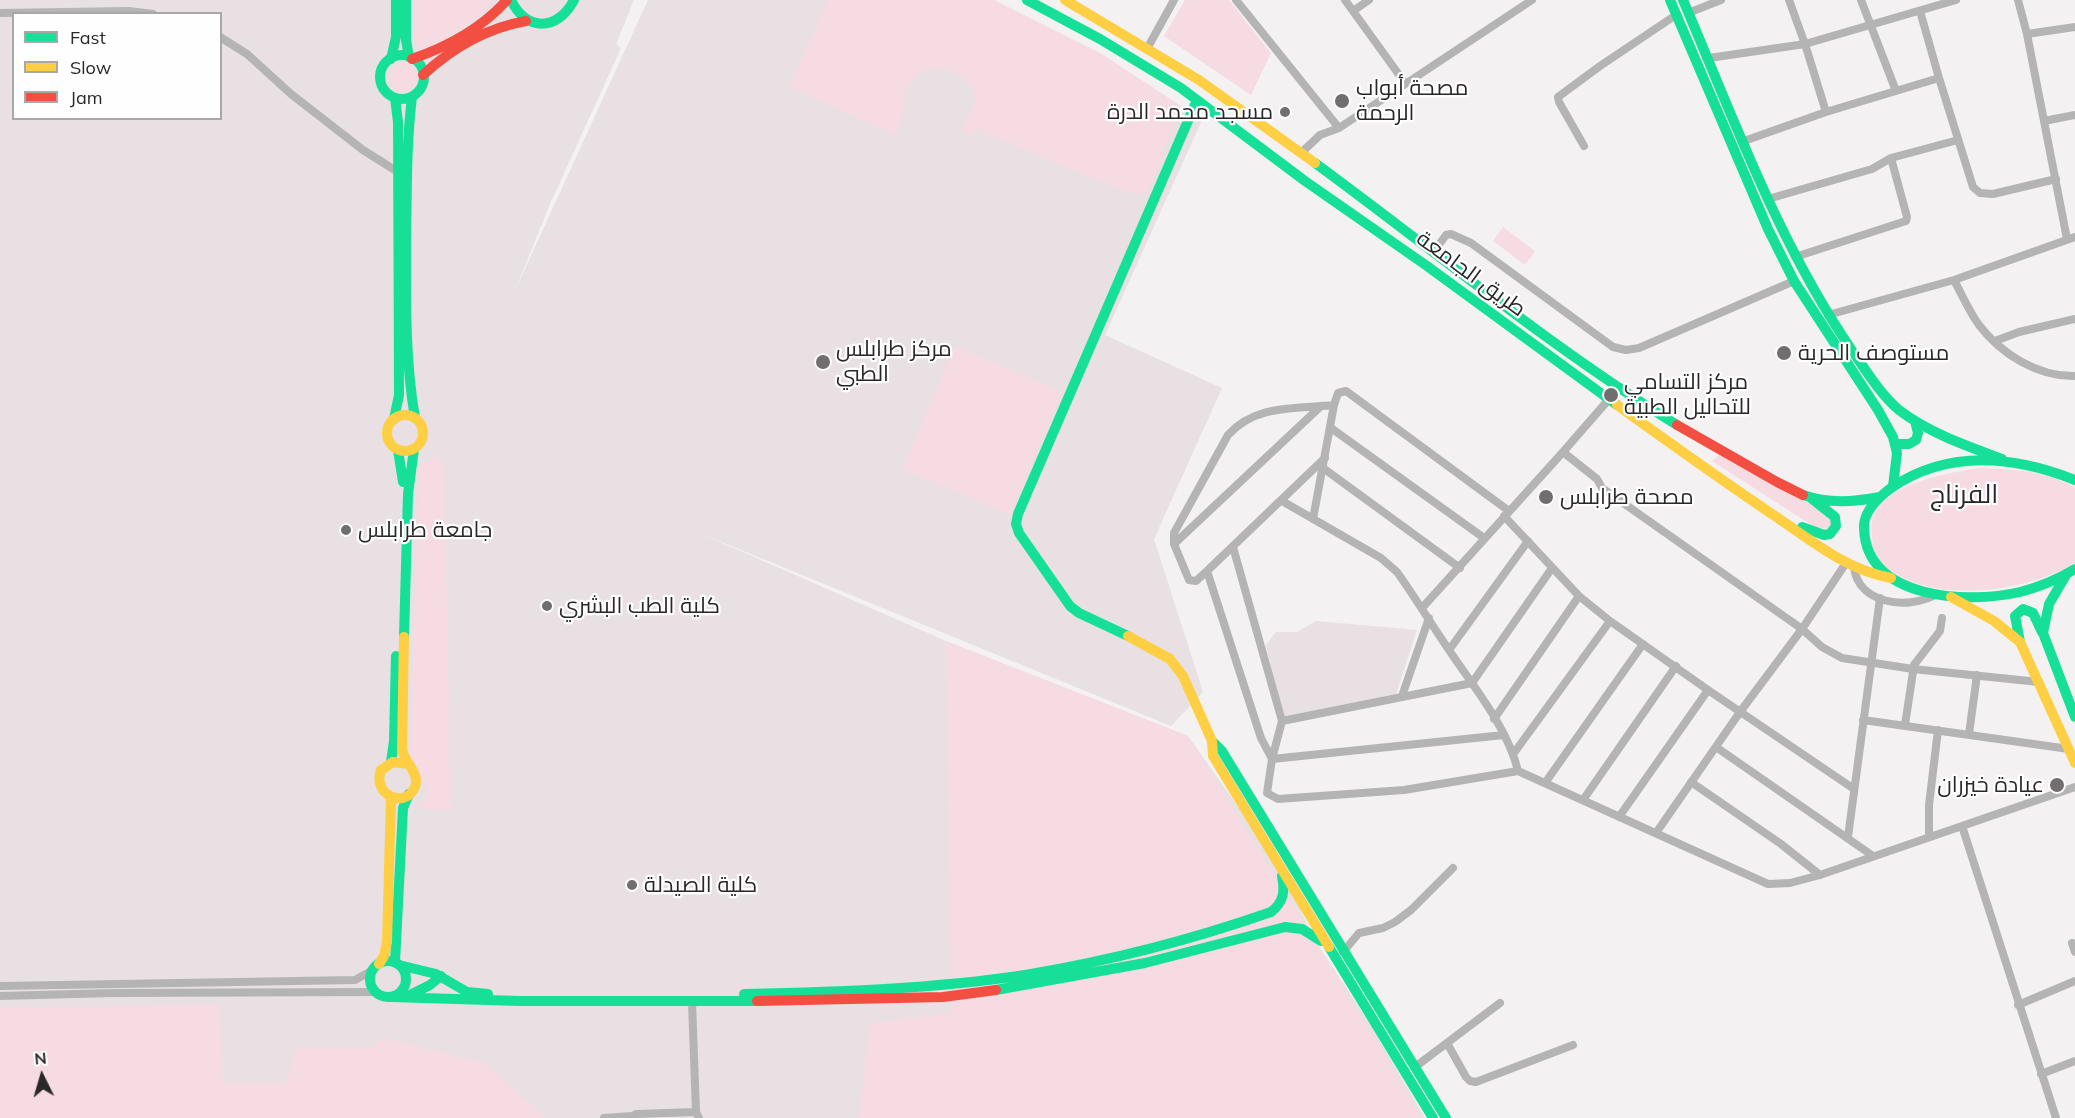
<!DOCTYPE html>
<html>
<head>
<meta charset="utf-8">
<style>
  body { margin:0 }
  #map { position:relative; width:2075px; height:1118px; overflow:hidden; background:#f3f1f2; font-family:Mulish,sans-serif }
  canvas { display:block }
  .legend { position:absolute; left:12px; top:12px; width:210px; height:108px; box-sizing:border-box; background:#fffefe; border:2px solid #a9a8a8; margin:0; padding:8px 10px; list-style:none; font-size:18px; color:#292727 }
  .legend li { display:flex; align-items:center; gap:12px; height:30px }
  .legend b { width:30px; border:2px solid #a9a8a8 }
  .north { position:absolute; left:12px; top:1046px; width:60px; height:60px; -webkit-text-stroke:4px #fffefe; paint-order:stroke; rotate:355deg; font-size:16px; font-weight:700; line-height:24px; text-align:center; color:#292727 }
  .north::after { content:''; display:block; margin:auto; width:21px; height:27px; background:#292727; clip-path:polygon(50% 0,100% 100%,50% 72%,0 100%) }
</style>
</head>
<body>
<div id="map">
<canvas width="2075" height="1118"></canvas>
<ul class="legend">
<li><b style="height:8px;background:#16e098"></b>Fast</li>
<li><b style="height:8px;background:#ffcf43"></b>Slow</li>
<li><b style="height:8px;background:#f24e42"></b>Jam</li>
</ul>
<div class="north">N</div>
</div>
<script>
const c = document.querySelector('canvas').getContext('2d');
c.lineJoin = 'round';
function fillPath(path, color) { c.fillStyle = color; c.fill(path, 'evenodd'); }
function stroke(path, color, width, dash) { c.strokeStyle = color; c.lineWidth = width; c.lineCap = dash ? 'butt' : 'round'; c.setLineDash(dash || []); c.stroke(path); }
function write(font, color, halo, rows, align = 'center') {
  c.font = font + ' Mulish,Cairo,sans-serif'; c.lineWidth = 4.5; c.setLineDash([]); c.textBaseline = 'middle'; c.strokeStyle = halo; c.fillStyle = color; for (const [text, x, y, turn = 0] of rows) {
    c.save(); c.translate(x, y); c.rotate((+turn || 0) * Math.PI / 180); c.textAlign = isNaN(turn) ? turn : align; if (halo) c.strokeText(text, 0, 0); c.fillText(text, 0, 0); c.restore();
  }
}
const built = new Path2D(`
  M0,0H634L616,44L621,48L550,204L514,293L648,0H994L1100,53L1202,120L1105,335L1222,388L1154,539L1203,692L1171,726L697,532L946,641L1188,736L1277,862L1316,942L1370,1024L1425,1118H0ZM14,14H220V118H14Z
  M1316,621L1417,630L1396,694L1282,718L1266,645L1276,632H1297Z`);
const green = new Path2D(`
  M415,0H491C484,20 442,39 424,50L415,43Z
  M828,0H994L1100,53L1181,106L1150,189L1142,194L1125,192L980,131V126L973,135L961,131L975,103L974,89L961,77L947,69L932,68L918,74L905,89L904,110L896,135L789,87Z
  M1185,0H1229L1271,53L1251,95L1164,36Z
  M390 77a14 14 0 1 1 28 0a14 14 0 1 1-28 0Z
  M1503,227L1535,251L1525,265L1493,241Z
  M955,346L1063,392L1010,515L902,469Z
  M435,455L444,463L451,810L414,808L424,803L427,789L410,759L419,466Z
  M1719,455L1830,515L1832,529L1816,528L1712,461Z
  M1981,468C2014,469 2046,471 2075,488V563C2025,592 1936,605 1887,568C1877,561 1872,547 1872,536C1872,532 1871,526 1872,522C1881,484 1949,472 1981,468Z
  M946,641L1188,736L1316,942L1423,1118H859L870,1023L951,1013Z
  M219,1004L223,1083H286L296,1048H368L385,1038L487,1064L545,1118H0V1008Z`);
const street = new Path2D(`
  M1236,0L1339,128
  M1345,0L1405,83
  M1789,0L1805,44L1826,112
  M1861,0L1896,91
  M2018,0L2027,34L2067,239
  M1353,11L1369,0
  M1920,11L1939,78L1973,187L1980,193L1993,194L2056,179
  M0,13L129,11L153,14
  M1688,13L1721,0
  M2027,34L2075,27
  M220,37L247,54L291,94L363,150L398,172
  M1148,47L1174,0
  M1709,58L1805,44L1956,0
  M2044,121L2075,115
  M1744,141L1826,112L1939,78
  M1584,146L1559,102L1558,97L1600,66L1676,15
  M1301,153L1320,135L1339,128L1532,0
  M1768,199L1872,169L1891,158L1958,140
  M1433,253L1446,235L1451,234L1471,243L1613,347L1626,350L1639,348L1794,281
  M1795,257L1906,221L1907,217L1891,158
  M1954,280C1962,295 1969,311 1979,325C2001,354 2038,377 2075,376
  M1828,315L1954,280L2075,237
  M1995,341L2019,332L2075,319
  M1331,428L1484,538
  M1563,452L1597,479L1602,488L1802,629L1822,647L1842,658L1913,669L2039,682
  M1325,458L1207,571L1196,581L1189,580L1174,544V533L1228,435C1256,404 1296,409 1334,405
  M1323,468L1460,568
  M1282,501L1381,558L1397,572C1415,597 1431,624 1449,650C1473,686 1508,728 1518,771
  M1504,516L1579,596L1610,621L1708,690L1854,789
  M1313,519L1334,405L1338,393L1346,391L1509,511
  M1174,544L1321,406
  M1233,547L1282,721L1272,759L1267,793L1278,799L1404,790L1518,771L1768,884L1790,883L1820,875L2075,787
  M1854,567C1858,604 1907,610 1935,595
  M1207,571L1261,738L1272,759L1504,735
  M1422,608L1563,452L1610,398
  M1449,650L1528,541
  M1402,696L1429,618
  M1494,719L1579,596
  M1863,720L2069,749
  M1282,721L1472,683L1552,568
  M1905,725L1914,665L1940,631L1942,618
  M1969,734L1977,675
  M1716,747L1873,856
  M1514,753L1610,621
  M1691,782L1781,844L1820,875
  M1545,783L1643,644
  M1583,800L1676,666
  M1619,817L1708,690
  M1962,826L2056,1118
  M1656,833L1740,712L1802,629L1846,563
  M1929,836V805L1938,730
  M1848,837L1880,598
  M2072,943L2075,952
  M1343,952L1359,933L1383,928L1395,922L1411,910L1453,868
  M0,986L355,980L373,970
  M0,996L114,993L376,992
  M692,1002L696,1112L699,1118
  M2018,1005L2075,981
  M1447,1043L1466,1077L1470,1081L1476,1082L1573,1045
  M1415,1067L1500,1003
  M2041,1074L2075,1061
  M604,1118L632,1116L636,1114L696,1112`);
const fast = new Path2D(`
  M406,0V40L409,57
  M511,0C526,32 558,31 574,0
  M1027,0L1100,39L1181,88L1305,181L1427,266L1617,405
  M1670,0L1768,229L1794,281L1878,410L1893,437L1897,453L1893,486
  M1683,0C1734,119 1778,242 1851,349C1865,369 1880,394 1899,410C1929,433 1967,446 2002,459
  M380 77a22 22 0 1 1 44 0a22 22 0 1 1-44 0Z
  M391,59L396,37V0
  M412,97C406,146 407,195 406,244C406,302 405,360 415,418
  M1315,163C1435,251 1550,347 1677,425
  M394,419L399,395L398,122L395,98
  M1896,444H1909L1916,440L1918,433L1915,421
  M398,450L403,482
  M2075,480C2014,456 1948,449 1891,488C1879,497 1863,511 1864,528C1866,600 1968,604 2020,592C2040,587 2058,579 2075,569
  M1803,495C1829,504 1854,502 1880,497
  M1802,527L1824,535L1830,534L1836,526L1835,517L1811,498
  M2066,575L2049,604L2043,633L2075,717
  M1128,636L1079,613L1070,606L1019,533L1016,524L1018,514L1197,100
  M404,637L408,494L414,449
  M2020,642L2015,616L2023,609L2033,613L2042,632
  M1212,741L1222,751L1446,1118
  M391,762L394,741L396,656
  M1329,947L1433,1118
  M370 979a18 18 0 1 1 36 0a18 18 0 1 1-36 0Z
  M395,962L403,808L409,794
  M399,965L436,974L467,992L488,994
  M996,990L1145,963L1285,927L1302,929L1321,941
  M744,994C838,992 932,989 1025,975C1109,961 1191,940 1271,912C1284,902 1285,891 1282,876
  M410,995L430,985L441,976
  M391,997L520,1001H757`);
const slow = new Path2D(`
  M1065,0L1199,80L1315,163
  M1617,405C1670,443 1724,482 1778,518C1813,542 1849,571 1891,578
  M387 433a18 18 0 1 1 36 0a18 18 0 1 1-36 0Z
  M1951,597L1994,621L2020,642L2075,763
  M1128,636L1170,659L1183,676L1212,741L1213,756L1329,947
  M404,637L402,749C404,763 422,774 414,789C403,809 372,794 381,770L393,762L408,764
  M379,964L384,956L387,942L391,797`);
const jam = new Path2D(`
  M412,59C447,47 482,28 507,0
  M423,75C452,48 487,28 526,21
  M1677,425L1777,482L1803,495
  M757,1001L943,997L996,990`);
const markers = [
  [1342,101,8,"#706e6e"],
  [1285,112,6,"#706e6e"],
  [1784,353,8,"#706e6e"],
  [823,362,8,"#706e6e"],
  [1611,395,8,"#706e6e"],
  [1546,497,8,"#706e6e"],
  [346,530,6,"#706e6e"],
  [547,606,6,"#706e6e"],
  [2057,785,8,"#706e6e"],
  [632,885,6,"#706e6e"]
];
const poiNames = [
  ["مصحة أبواب",1356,88],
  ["الرحمة",1356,113],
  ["مسجد محمد الدرة",1273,112,"right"],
  ["مركز طرابلس",836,349],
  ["الطبي",836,374],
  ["مستوصف الحرية",1798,353],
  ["مركز التسامي",1624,382],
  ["للتحاليل الطبية",1624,407],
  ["مصحة طرابلس",1560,497],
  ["جامعة طرابلس",358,530],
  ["كلية الطب البشري",559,606],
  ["عيادة خيزران",2044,785,"right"],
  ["كلية الصيدلة",644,885]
];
const streetNames = [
  ["طريق الجامعة",1471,274,36]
];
const quarterNames = [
  ["الفرناج",1964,495]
];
fillPath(built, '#e8e0e2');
fillPath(green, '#f6dbe2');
stroke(street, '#b4b4b4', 8);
stroke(fast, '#16e098', 10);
stroke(slow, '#ffcf43', 10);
stroke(jam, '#f24e42', 10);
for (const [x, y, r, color] of markers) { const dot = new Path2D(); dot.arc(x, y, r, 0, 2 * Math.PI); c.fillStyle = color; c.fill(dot); stroke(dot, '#fffefe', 2); }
write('22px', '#292727', '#fffefe', poiNames, 'left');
write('22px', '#292727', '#fffefe', streetNames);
write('26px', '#292727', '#fffefe', quarterNames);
</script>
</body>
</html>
